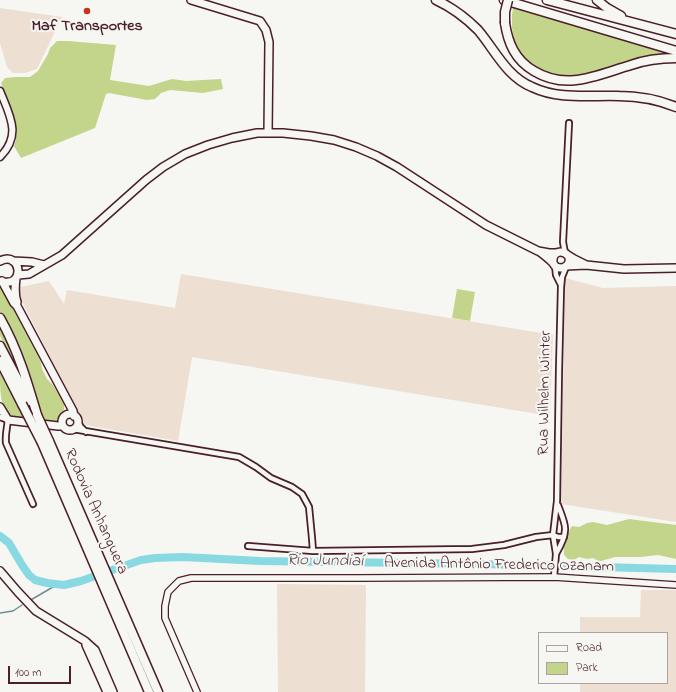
<!DOCTYPE html>
<html>
<head>
<meta charset="utf-8">
<style>
  body { margin:0 }
  #map { position:relative; width:676px; height:692px; overflow:hidden; background:#f6f6f2; font-family:"Indie Flower",sans-serif }
  canvas { display:block }
  .legend { position:absolute; left:538px; top:632px; width:130px; height:52px; box-sizing:border-box; background:#f6f6f2; border:1px solid #b1a0a2; margin:0; padding:5px 7px; list-style:none; font-size:12px; color:#4a1f2b }
  .legend li { display:flex; align-items:center; gap:8px; height:20px }
  .legend b { width:20px; border:1px solid #b1a0a2 }
  .scale { position:absolute; left:8px; top:666px; width:63px; height:18px; box-sizing:border-box; border:2px solid #4a1f2b; border-top:0; padding-left:5px; font-size:12px; line-height:14px; white-space:nowrap; color:#4a1f2b; -webkit-text-stroke:3px #f6f6f2; paint-order:stroke }
</style>
</head>
<body>
<div id="map">
<canvas width="676" height="692"></canvas>
<ul class="legend">
<li><b style="height:5px;background:#f6f6f2"></b>Road</li>
<li><b style="height:11px;background:#c3d58a"></b>Park</li>
</ul>
<div class="scale">100 m</div>
</div>
<script>
const c = document.querySelector('canvas').getContext('2d');
c.lineJoin = 'round';
function fillPath(path, color) { c.fillStyle = color; c.fill(path, 'evenodd'); }
function stroke(path, color, width, dash) { c.strokeStyle = color; c.lineWidth = width; c.lineCap = dash ? 'butt' : 'round'; c.setLineDash(dash || []); c.stroke(path); }
function write(font, color, halo, rows, align = 'center') {
  c.font = font + ' "Indie Flower",sans-serif'; c.lineWidth = 4; c.setLineDash([]); c.textBaseline = 'middle'; c.strokeStyle = halo; c.fillStyle = color; for (const [text, x, y, turn = 0] of rows) {
    c.save(); c.translate(x, y); c.rotate((+turn || 0) * Math.PI / 180); c.textAlign = isNaN(turn) ? turn : align; if (halo) c.strokeText(text, 0, 0); c.fillText(text, 0, 0); c.restore();
  }
}
const built = new Path2D(`
  M0,8L62,17L37,69L25,73H13L7,67L0,43Z
  M181,274L553,335L550,416L192,357L178,441L85,425L19,296L20,287L49,281L64,304L67,290L175,308Z
  M565,278L603,288L676,286V522L561,504Z
  M277,584L366,585L365,692H278Z
  M641,590H676V692H580V683H667V633H580V617H640Z`);
const green = new Path2D(`
  M513,8L676,56L597,75L559,79L527,64L518,50L515,44L512,28V15Z
  M57,41H68L116,45L110,80L149,86L172,79L186,81L221,79L223,89L203,93L170,90L161,93L155,99L147,100L109,93L106,94L95,128L21,158L14,146L16,140V123L7,102L1,83L5,78L15,77H30L38,71L48,54L50,48Z
  M0,287L4,291L41,362L42,369L47,379L53,385L64,404V409L63,413L57,421L52,423L47,424L38,406L11,332L0,311Z
  M457,289L475,292L470,321L452,318Z
  M0,324L5,334L21,377L0,336Z
  M0,373L24,419C19,419 12,418 8,415C0,406 0,386 0,373Z
  M629,519L676,525V559L658,555L641,557H615L601,561H598L593,558L587,559L579,557L574,560L568,559L564,555C563,546 567,534 572,526L579,527L587,523L593,522L607,525Z`);
const stream = new Path2D(`
  M29,601L53,587L64,585
  M0,613L13,611L22,605`);
const river = new Path2D(`
  M0,536L9,543L22,565L29,575L35,580L47,583L64,585L81,581L141,560L155,558L183,557L260,561L483,564L676,569`);
const minor = new Path2D(`
  M565,253L563,242L569,123
  M555,265L556,275L561,285
  M0,417L8,420C7,428 5,435 6,443L33,504
  M77,421L81,427L86,432
  M73,429L239,457L256,467L271,478L292,487L302,494L309,507L312,538L313,551
  M248,546L313,551L472,549L504,545L536,537L553,535L558,537H564
  M556,554C560,547 565,538 565,530C566,524 560,511 558,505
  M554,577L556,554L553,535L557,501L559,370L561,287L562,277L566,267`);
const tertiary = new Path2D(`
  M197,692L165,618V606L168,592L179,581L191,578H359L554,577L676,585`);
const secondary = new Path2D(`
  M0,91C10,116 22,135 0,157`);
const primary = new Path2D(`
  M191,0L260,21L266,30L269,42L268,133
  M540,252C544,255 548,258 552,262C554,264 554,265 556,267C558,268 561,268 563,268C565,267 567,266 568,264C575,252 551,245 553,263
  M566,254L574,259L586,265
  M0,261C22,250 26,290 0,281
  M13,261L32,262L44,265
  M566,266L586,265L624,269L676,268
  M18,275L29,274L62,255L146,180L163,167L185,154L208,145L232,138L257,133H283L311,136L334,140L356,147L377,156L397,167L486,225L538,251L549,253H557
  M16,278C15,287 14,294 17,302
  M2,281L14,303L17,306L73,411L74,416
  M0,407L8,420L58,426H63
  M62 422a8 8 0 1 1 16 0a8 8 0 1 1-16 0Z
  M0,571L18,592L36,611L85,641L95,650L113,692
  M86,645L107,692`);
const motorway = new Path2D(`
  M436,0C451,7 466,18 478,30C495,50 506,76 532,87C559,100 590,95 619,96C638,96 659,100 676,107
  M504,0L676,51
  M547,0L676,34
  M597,0L607,8L621,16
  M505,23C508,43 515,60 534,71C567,91 597,75 631,65C645,60 661,58 676,58
  M0,318C18,350 27,381 37,415
  M0,346L29,401
  M0,361L22,404
  M49,441L158,692
  M42,443L149,692`);
const motorwayBridge = new Path2D(`
  M505,23V12L508,0
  M22,404L42,443
  M37,415L49,441`);
const markers = [
  [87,11,4,"#c8321e"]
];
const poiNames = [
  ["Maf Transportes",87,27]
];
const streetNames = [
  ["Rua Wilhelm Winter",546,393,-89],
  ["Rodovia Anhanguera",95,512,66],
  ["Avenida Antônio Frederico Ozanam",499,566,1]
];
const waterNames = [
  ["Rio Jundiaí",325,562,1]
];
fillPath(built, '#eddfd2');
fillPath(green, '#c3d58a');
stroke(stream, '#6f8f98', 1.5);
stroke(river, '#88d9e1', 8);
stroke(minor, '#4a1f2b', 8);
stroke(tertiary, '#4a1f2b', 8);
stroke(secondary, '#4a1f2b', 9);
stroke(primary, '#4a1f2b', 10);
stroke(motorway, '#4a1f2b', 11);
stroke(minor, '#f6f6f2', 4.5);
stroke(tertiary, '#f6f6f2', 5.5);
stroke(secondary, '#f6f6f2', 6);
stroke(primary, '#f6f6f2', 7);
stroke(motorway, '#f6f6f2', 8);
stroke(motorwayBridge, '#4a1f2b', 11, []);
stroke(motorwayBridge, '#f6f6f2', 8);
for (const [x, y, r, color] of markers) { const dot = new Path2D(); dot.arc(x, y, r, 0, 2 * Math.PI); c.fillStyle = color; c.fill(dot); stroke(dot, '#f6f6f2', 1.5); }
write('bold 16px', '#4a1f2b', '#f6f6f2', poiNames);
write('16px', '#4a1f2b', '#f6f6f2', streetNames);
write('italic 17px', '#5a4e58', '#f6f6f2', waterNames);
</script>
</body>
</html>
